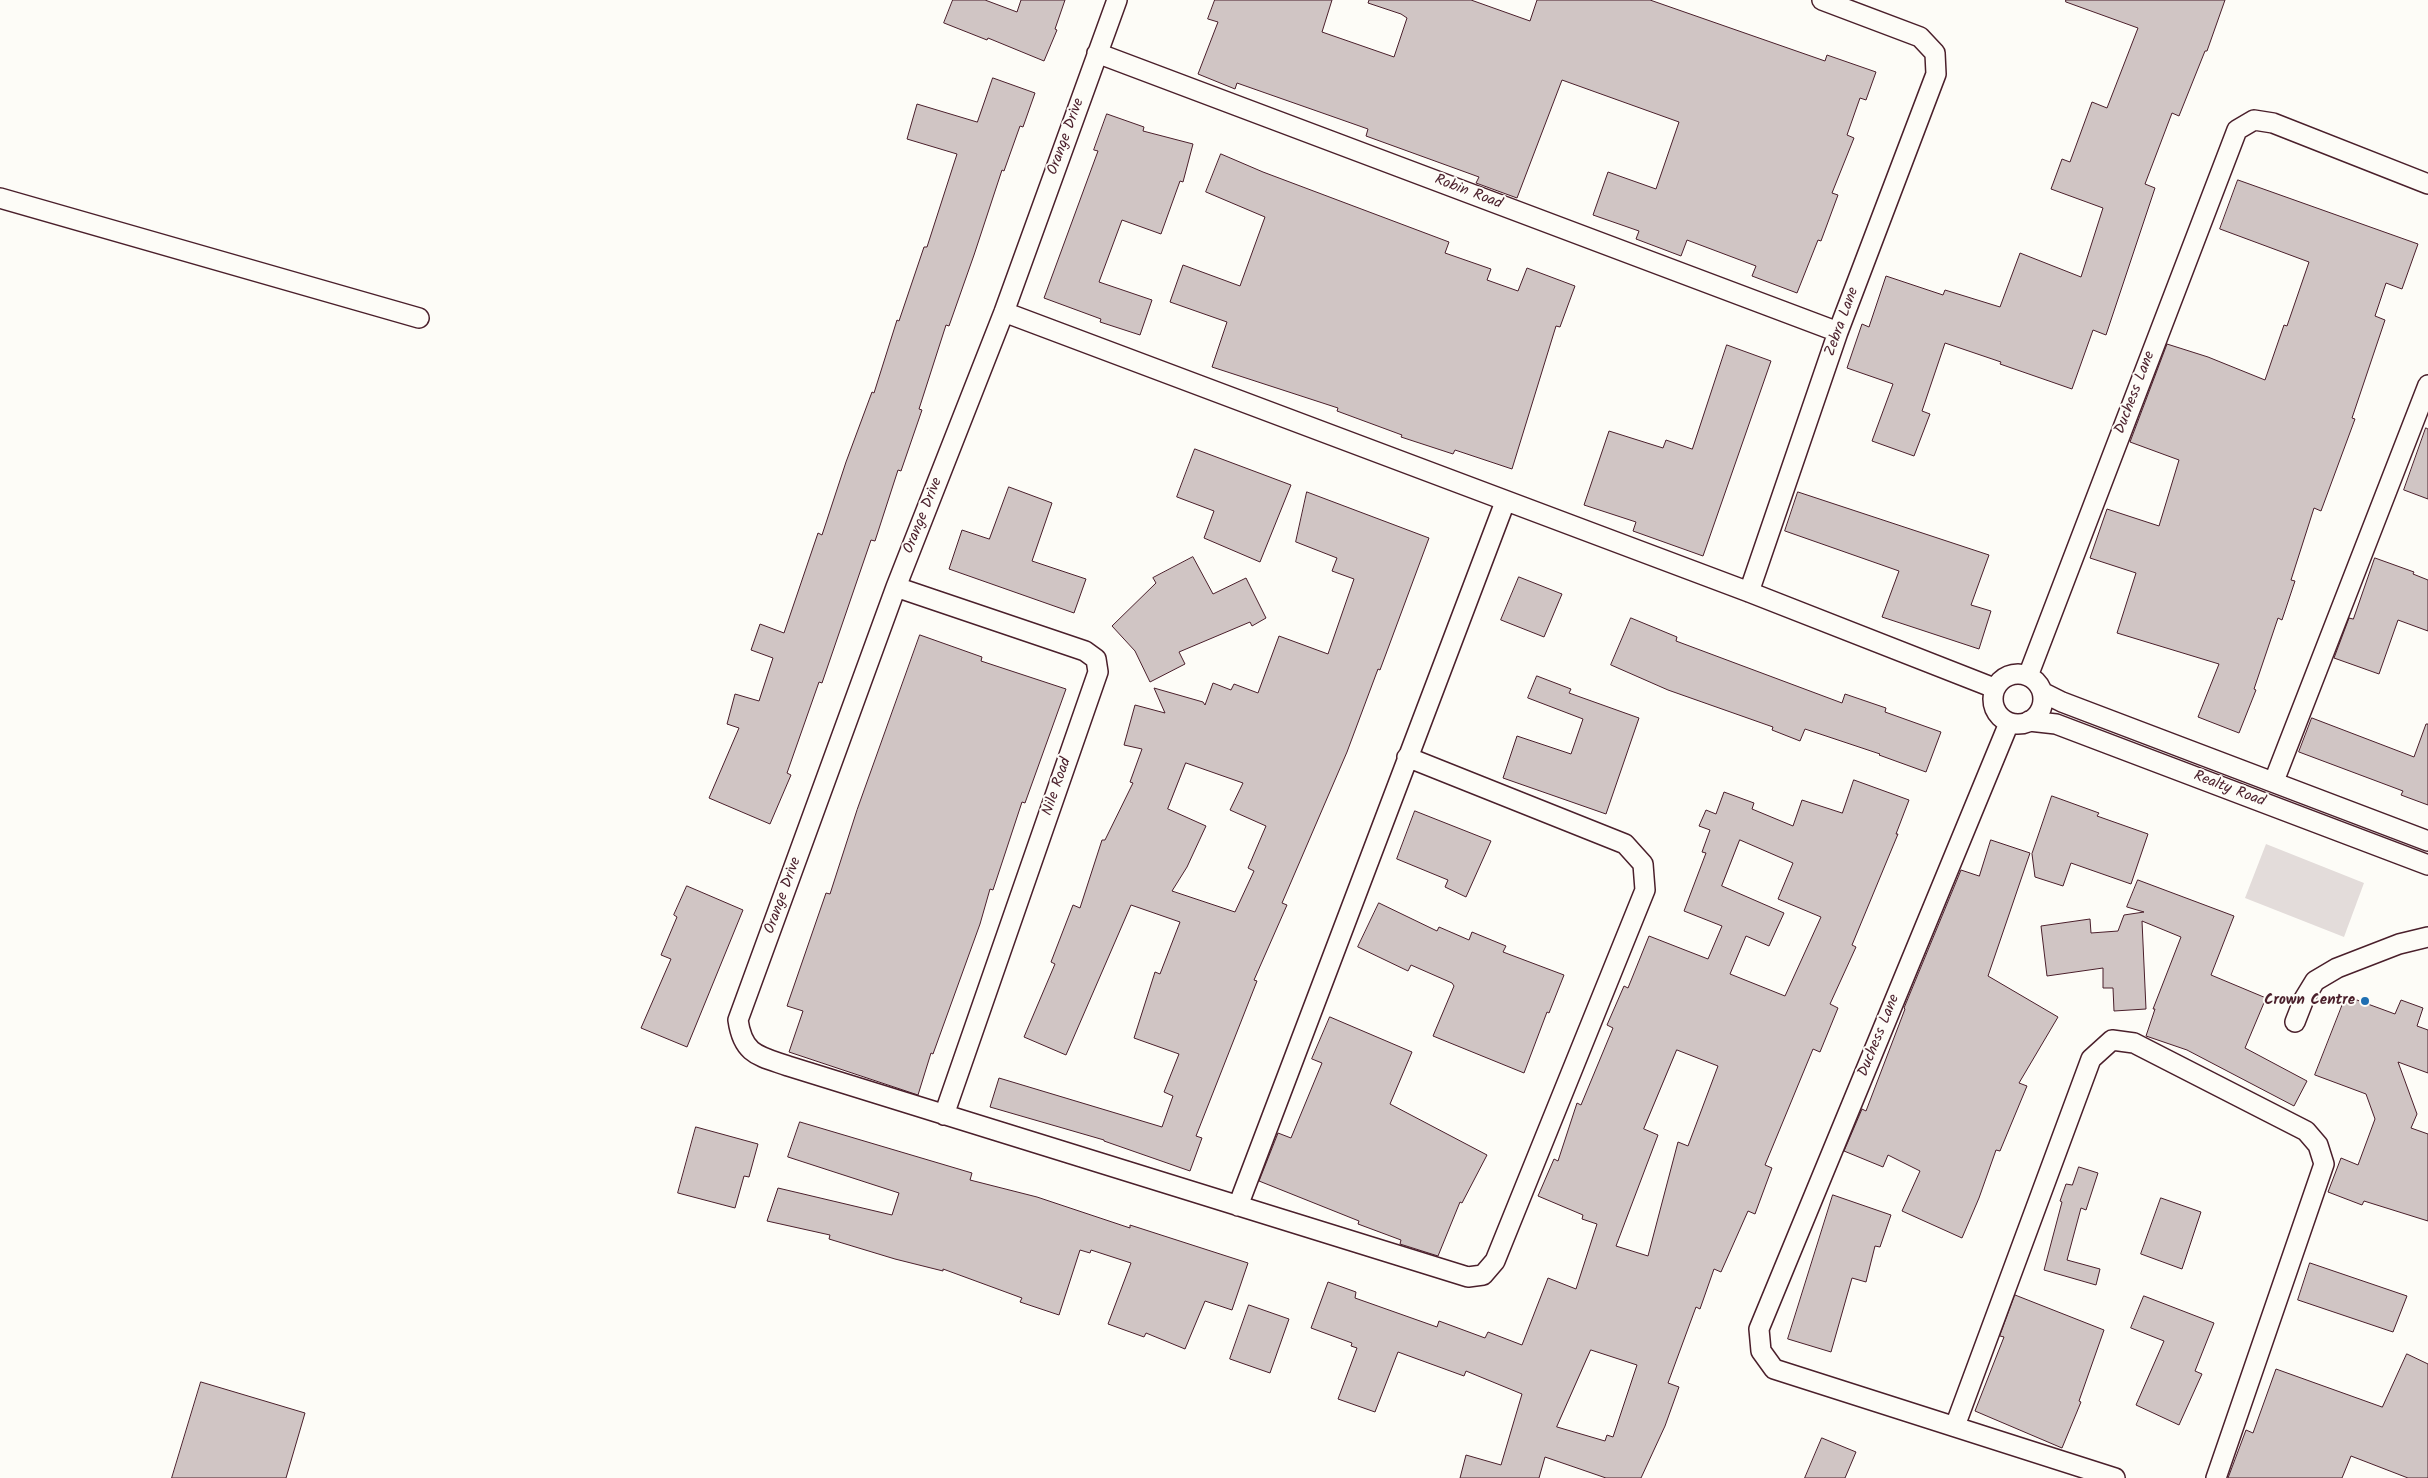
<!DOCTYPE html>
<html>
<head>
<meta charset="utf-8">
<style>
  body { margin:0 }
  canvas { display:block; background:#fdfcf7 }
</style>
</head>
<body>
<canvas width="2428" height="1478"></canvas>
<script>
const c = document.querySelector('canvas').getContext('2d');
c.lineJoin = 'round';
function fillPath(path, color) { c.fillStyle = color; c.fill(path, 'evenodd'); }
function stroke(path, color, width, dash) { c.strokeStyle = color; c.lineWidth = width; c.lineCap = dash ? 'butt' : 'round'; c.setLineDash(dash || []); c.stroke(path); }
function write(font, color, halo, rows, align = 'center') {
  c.font = font + ' Kalam,sans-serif'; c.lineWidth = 4; c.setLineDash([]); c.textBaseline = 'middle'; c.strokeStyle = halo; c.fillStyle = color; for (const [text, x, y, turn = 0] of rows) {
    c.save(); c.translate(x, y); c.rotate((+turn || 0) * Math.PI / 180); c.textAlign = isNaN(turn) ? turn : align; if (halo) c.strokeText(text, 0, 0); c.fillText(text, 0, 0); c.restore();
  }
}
const green = new Path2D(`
  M2266,844L2364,883L2344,937L2245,898Z`);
const building = new Path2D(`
  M953,0H985L1017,12L1021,0H1065L1055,29L1057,30L1044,61L988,38L987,40L944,23Z
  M1215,0H1332L1322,32L1394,57L1407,18L1401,14L1368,3L1369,0H1471L1530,21L1537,0H1650L1825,61L1827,55L1876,72L1866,100L1860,98L1847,135L1854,138L1832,193L1838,195L1821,241L1818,240L1797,293L1752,276L1756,266L1687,240L1681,256L1636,239L1639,231L1593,215L1608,172L1656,189L1679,122L1562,80L1517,198L1476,183L1479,177L1366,136L1368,129L1237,83L1235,89L1198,74L1218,22L1208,19Z
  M2066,0H2225L2207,51H2205L2179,116L2172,113L2145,184L2155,188L2106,335L2093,330L2072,389L2000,364L2001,362L1945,343L1922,411L1930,414L1914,456L1872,441L1893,384L1847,368L1862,324L1869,327L1886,276L1943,295L1945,290L2000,307L2020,253L2081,277L2103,208L2051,189L2062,159L2070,162L2092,102L2107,108L2138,28L2066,2Z
  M993,78L1035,93L1023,127L1020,126L1004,171L1002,170L974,255L949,326L946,325L919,409L922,410L901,471L898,470L875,541L871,540L822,683L819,682L787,773L791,775L770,824L709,798L739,728L727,724L735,694L759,701L773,658L751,650L760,624L784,633L818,533L822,535L846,462L872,392L874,393L897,320L899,321L924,247H927L957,154L907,139L917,104L977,122Z
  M1107,114L1144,127L1143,131L1193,144L1183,182L1180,181L1161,234L1122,220L1099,282L1152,300L1140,335L1100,322L1101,319L1044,298L1098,151L1094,150Z
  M1221,154L1263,172L1449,242L1445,253L1491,269L1487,280L1518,291L1527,268L1575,286L1560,327L1556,326L1512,469L1455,450L1453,454L1401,437L1402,435L1337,411L1338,408L1212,367L1227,322L1170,302L1183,265L1240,286L1265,217L1206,192Z
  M2238,180L2418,244L2402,289L2386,283L2375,316L2385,320L2352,418L2355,419L2321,511L2314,508L2291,580L2295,581L2282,620L2278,618L2254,689L2256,690L2239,733L2198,717L2219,664L2117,633L2136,573L2090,558L2107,509L2159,526L2179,460L2130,442L2167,344L2208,357L2265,380L2284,325L2287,326L2309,262L2220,229Z
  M1727,345L1771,361L1703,556L1633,531L1636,522L1584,505L1609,431L1663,448L1666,440L1692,449Z
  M2426,428L2428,429V499L2404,490Z
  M1195,449L1291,485L1260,562L1204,538L1214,511L1177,497Z
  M1009,487L1052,503L1032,561L1086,579L1074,613L949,569L962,530L989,539Z
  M1307,492L1429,538L1380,670L1378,669L1347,752L1282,903L1287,905L1254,980L1257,981L1196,1136L1202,1138L1190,1171L1104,1141V1140L990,1107L999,1078L1162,1127L1173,1096L1164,1092L1179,1054L1134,1038L1155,972L1160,974L1180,922L1131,905L1066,1055L1024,1037L1055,964L1051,962L1073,905L1080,908L1102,840H1105L1133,783L1130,782L1142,749L1124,745L1135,705L1165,713L1154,688L1203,702L1205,705L1213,683L1231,690L1234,684L1258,693L1279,636L1328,654L1354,579L1332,571L1337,558L1296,542ZM1186,763L1243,783L1230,810L1266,826L1248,868L1254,871L1235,912L1172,891L1187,867L1206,826L1168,809Z
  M1798,492L1989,555L1971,605L1991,611L1979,649L1882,617L1899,571L1785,531Z
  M1193,557L1213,594L1246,578L1266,618L1252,626L1250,622L1179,652L1185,664L1150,682L1135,651L1112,626L1156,583L1153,578Z
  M2375,558L2414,572L2413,574L2428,580V631L2398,620L2379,674L2334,658L2349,618L2353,619Z
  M1519,577L1562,594L1544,637L1501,620Z
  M1631,618L1677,637L1676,641L1842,703L1845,694L1886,708L1885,712L1941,732L1926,772L1879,755L1880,754L1805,729L1800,741L1772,730L1773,727L1668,690L1611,665Z
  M920,635L982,657L981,661L1066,689L1025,803L1022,802L993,890L990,889L980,924L933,1054L931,1053L918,1095L789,1052L803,1011L787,1006L826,893L830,894L857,810Z
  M1537,676L1571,689L1569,693L1639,718L1606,814L1503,778L1517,736L1571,754L1583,719L1528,698Z
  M2312,718L2414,757L2426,724H2428V805L2401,795L2403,791L2299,752Z
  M1854,780L1909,800L1896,834H1898L1852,945L1856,947L1830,1004L1838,1008L1820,1052L1813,1049L1765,1165L1772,1168L1755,1214L1748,1211L1721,1272L1714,1269L1700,1309L1696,1307L1668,1383L1679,1387L1665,1426L1641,1478H1606L1545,1457L1539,1478H1460L1466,1455L1501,1465L1522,1394L1466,1371L1464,1376L1398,1352L1375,1412L1338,1399L1357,1348L1351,1346L1352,1343L1311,1328L1328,1282L1356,1292L1355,1298L1437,1327L1439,1321L1485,1338L1488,1332L1522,1345L1548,1278L1576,1289L1597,1224L1582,1219L1583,1215L1538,1196L1554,1159L1558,1161L1577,1103L1581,1105L1613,1028L1607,1025L1624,986L1628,988L1649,936L1708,959L1722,926L1684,911L1706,853L1702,852L1710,830L1699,826L1706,810L1716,814L1724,792L1754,803L1752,809L1793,826L1802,800L1842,813ZM1740,840L1793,863L1778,899L1821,917L1785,996L1730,974L1746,936L1769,946L1784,913L1722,886ZM1677,1050L1718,1066L1688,1146L1678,1142L1648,1256L1616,1246L1658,1135L1644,1129ZM1591,1350L1637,1365L1613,1437L1607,1435L1605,1441L1557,1427Z
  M2052,796L2099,813L2097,816L2148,834L2131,884L2071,863L2063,886L2035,877L2032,854Z
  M1415,811L1491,841L1466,897L1445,887L1448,880L1397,859Z
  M1991,840L2030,853L1988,976L2058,1017L2019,1083L2027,1086L2000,1151L1996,1150L1979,1198L1962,1238L1902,1211L1920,1171L1888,1155L1883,1167L1844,1151L1862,1109L1866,1111L1905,1009L1904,1008L1961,870L1979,876Z
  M2138,880L2234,916L2211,975L2266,998L2245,1048L2307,1081L2294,1106L2187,1050L2146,1036L2155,1009H2153L2181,937L2142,921L2146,1009L2114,1011L2113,988H2103V968L2047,976L2041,926L2090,919L2091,933L2118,931L2124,915L2144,912L2127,907Z
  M687,886L743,910L687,1047L641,1028L671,959L661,955L677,917L674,915Z
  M1379,903L1437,931L1439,927L1469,940L1472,932L1506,946L1503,952L1564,975L1549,1013L1547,1012L1524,1073L1433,1036L1454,986L1452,983L1411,965L1408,971L1358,947Z
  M2346,996L2395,1014L2401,1000L2423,1008L2417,1026L2428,1030V1073L2398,1062L2417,1114L2411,1128L2428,1134V1221L2364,1201L2362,1205L2328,1192L2341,1158L2358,1165L2375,1119L2366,1094L2315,1075Z
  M1330,1017L1412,1052L1390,1104L1487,1155L1462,1203L1460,1202L1438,1256L1400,1244L1401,1240L1358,1224L1359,1221L1259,1181L1278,1133L1291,1138L1322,1063L1312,1059Z
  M800,1122L972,1173L970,1180L1037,1197L1130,1228V1225L1248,1263L1232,1310L1205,1301L1185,1349L1146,1333L1144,1337L1108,1324L1131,1263L1091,1250L1090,1253L1080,1250L1059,1315L1020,1302L1022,1298L943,1269V1271L895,1259L829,1239L830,1235L767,1221L778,1188L892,1215L899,1193L788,1157Z
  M696,1127L758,1144L749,1177L744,1176L735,1208L678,1193Z
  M2079,1167L2098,1173L2086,1210L2081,1208L2067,1260L2100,1269L2096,1285L2044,1270L2062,1202L2060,1201L2066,1184L2072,1185Z
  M1833,1195L1891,1215L1880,1247L1875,1246L1866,1282L1852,1278L1831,1352L1788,1339Z
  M2161,1198L2201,1212L2182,1269L2141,1254Z
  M2310,1263L2407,1296L2393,1332L2298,1300Z
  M2015,1295L2104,1330L2079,1401L2081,1402L2062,1448L1975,1411L2004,1337L2000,1336Z
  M2144,1296L2214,1323L2195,1371L2202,1374L2179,1425L2136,1405L2164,1341L2131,1328Z
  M1249,1305L1289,1319L1270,1373L1230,1359Z
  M2407,1354L2428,1364V1478H2408L2351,1456L2342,1478H2228L2246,1430L2253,1433L2276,1369L2382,1407Z
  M201,1382L305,1413L286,1478H172Z
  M1822,1438L1856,1452L1845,1478H1805Z`);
const street = new Path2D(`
  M1117,0L1004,312L896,587L738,1020C743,1055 759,1056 788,1066L1468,1277L1483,1275L1495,1261L1645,890L1643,864L1625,844L1407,757
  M1097,53L1838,332
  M0,198L419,318
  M1004,312L1749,592L1994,688
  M896,587L1085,651L1096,659L1098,672L944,1115
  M1749,592L1838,332L1936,74L1935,53L1920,37L1822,0
  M1993 699a25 25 0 1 1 50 0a25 25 0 1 1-50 0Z
  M2028,676L2237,130L2254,120L2273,123L2428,184
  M2042,692L2062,702L2428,841
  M2029,721L2056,724L2428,865
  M2009,723L1759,1329L1761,1351L1774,1369L2115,1478
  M2274,781L2428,385
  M2295,1022L2304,999L2315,981L2337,968L2399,944L2428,937
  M1238,1206L1505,502
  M1955,1426L2091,1059L2112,1040L2134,1043L2306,1131L2318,1145L2324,1164L2216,1478`);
const markers = [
  [2365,1001,5,"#1f6fb2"]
];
const streetNames = [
  ["Orange Drive",1067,137,-70],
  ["Robin Road",1468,193,21],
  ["Zebra Lane",1843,322,-70],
  ["Duchess Lane",2136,393,-69],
  ["Orange Drive",924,516,-68],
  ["Nile Road",1058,787,-71],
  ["Realty Road",2229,790,21],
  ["Orange Drive",784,896,-70],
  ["Duchess Lane",1880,1036,-68]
];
const poiNames = [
  ["Crown Centre",2355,1001]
];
fillPath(green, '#e3dcda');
fillPath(building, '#d0c5c4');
stroke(building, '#4a1f2b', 1);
stroke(street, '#4a1f2b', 22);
stroke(street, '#fdfcf7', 19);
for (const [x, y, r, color] of markers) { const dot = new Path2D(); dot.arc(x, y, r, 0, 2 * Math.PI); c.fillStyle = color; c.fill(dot); stroke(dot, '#fdfcf7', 2); }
write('15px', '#4a1f2b', '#fdfcf7', streetNames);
write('bold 15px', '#4a1f2b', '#fdfcf7', poiNames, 'right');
</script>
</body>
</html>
